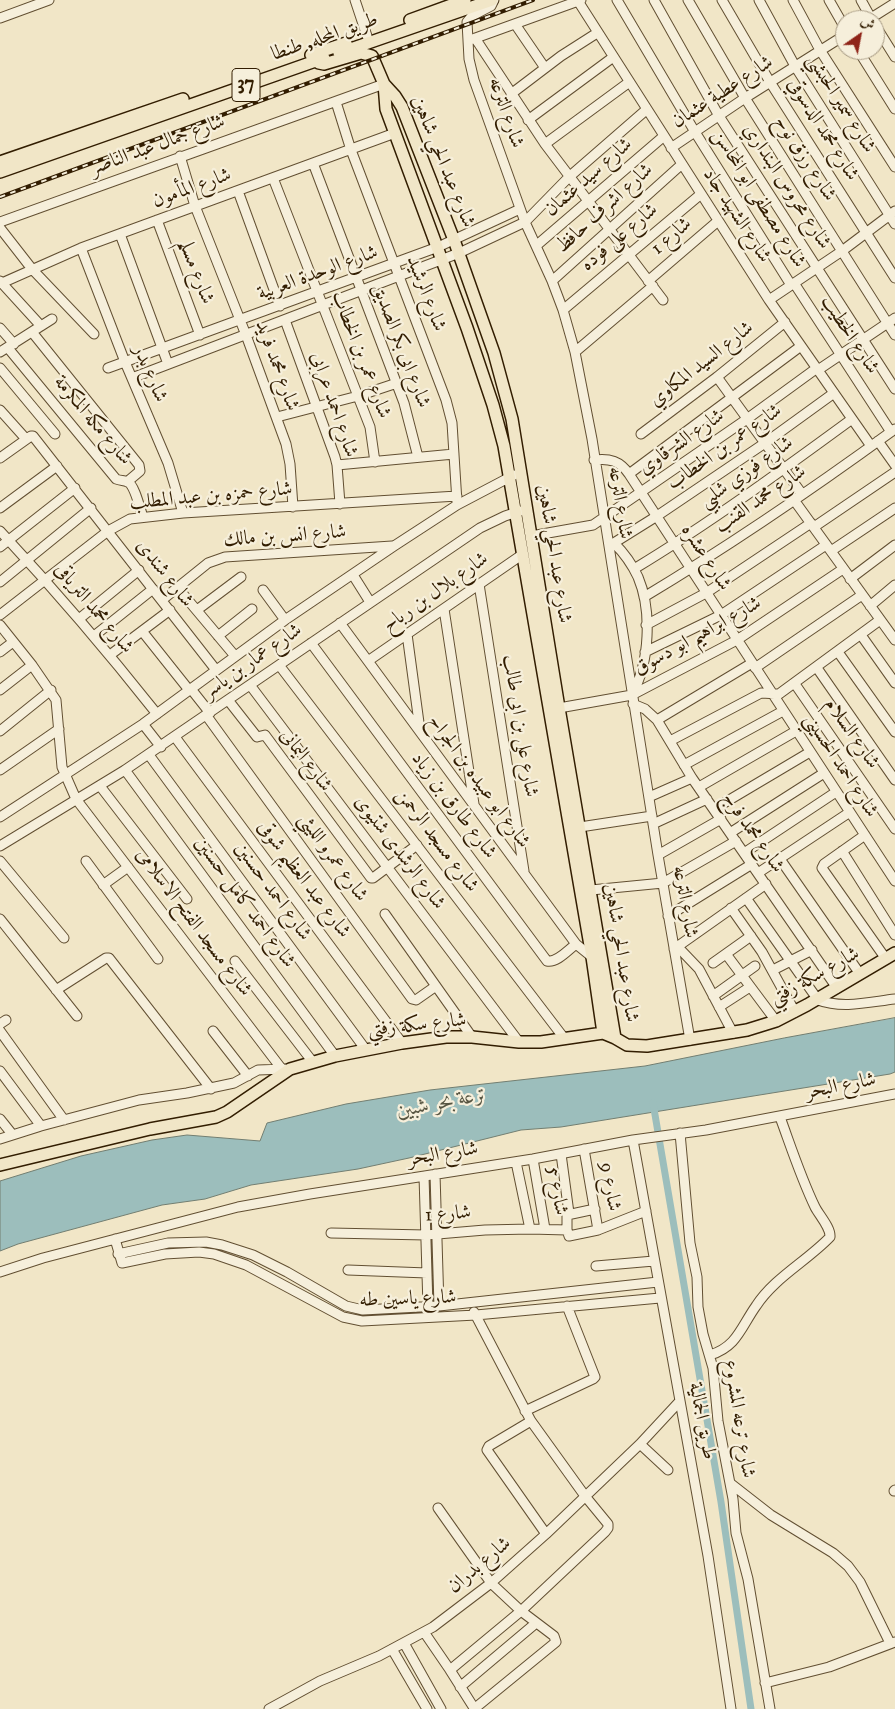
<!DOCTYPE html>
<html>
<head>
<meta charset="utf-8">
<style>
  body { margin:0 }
  #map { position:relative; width:895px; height:1709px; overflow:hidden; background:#f1e6c7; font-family:"IM FELL DW Pica",Amiri,serif }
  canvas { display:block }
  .north { position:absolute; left:835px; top:10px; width:50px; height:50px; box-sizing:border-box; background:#f6efdb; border:1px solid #a89b84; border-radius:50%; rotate:33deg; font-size:14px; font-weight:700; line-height:20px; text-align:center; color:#321d01 }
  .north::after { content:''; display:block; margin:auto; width:18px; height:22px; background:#8f2418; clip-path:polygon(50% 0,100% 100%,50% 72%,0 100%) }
</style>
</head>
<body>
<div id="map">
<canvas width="895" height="1709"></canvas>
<div class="north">ش</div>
</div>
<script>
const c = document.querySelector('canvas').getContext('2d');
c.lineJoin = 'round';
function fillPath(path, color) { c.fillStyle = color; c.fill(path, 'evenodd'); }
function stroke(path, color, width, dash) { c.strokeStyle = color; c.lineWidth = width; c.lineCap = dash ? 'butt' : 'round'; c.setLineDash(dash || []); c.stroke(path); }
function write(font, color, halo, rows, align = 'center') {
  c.font = font + ' "IM FELL DW Pica",Amiri,serif'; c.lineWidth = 4.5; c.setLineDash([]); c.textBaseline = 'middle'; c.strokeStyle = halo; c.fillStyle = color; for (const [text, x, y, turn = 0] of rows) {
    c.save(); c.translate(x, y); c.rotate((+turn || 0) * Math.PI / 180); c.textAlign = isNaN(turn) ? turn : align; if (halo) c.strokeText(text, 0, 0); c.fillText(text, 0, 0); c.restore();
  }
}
const water = new Path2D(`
  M895,1018V1072L890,1074L561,1127L521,1130L409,1158L358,1169L251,1185L205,1199L162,1205L18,1244L0,1251V1181L81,1156L152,1140L187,1135L260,1141L267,1123L346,1104L430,1090L645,1066L784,1038Z`);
const canal = new Path2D(`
  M653,1103L721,1502L751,1709`);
const minor = new Path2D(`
  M355,0L367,36
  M494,0L491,6L472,16L467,22L469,59L474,80L525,222L552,281L563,310L575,352L592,439L658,855L690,1040
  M617,0L695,132L791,285
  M654,0L719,116L895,389
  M688,0L745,98L895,335
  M722,0L770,82L895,278
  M759,0L795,66L895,224
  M793,0L820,50L895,167
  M829,0L845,28
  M861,0L872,20
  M578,1L769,300L871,446
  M0,18L49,0
  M868,20L895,3
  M515,24L545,68
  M875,25L895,57
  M475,38L545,144L663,300
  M470,40L581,0
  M858,50L895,109
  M511,94L561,56L597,33
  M336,102L351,150L446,400L452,423L457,502
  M528,120L612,58
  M545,144L628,83
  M671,148L745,98L845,35
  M180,156L195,206L246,335L286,444L290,464L293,507
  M313,163L404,403L418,457
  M273,178L370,427L375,462
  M238,191L280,306
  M157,220L200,335
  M0,222L384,84
  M0,228L32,269L94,334
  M120,234L168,364
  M537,245L664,136
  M81,248L125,362L168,463L183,513
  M0,281L41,326
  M552,281L682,164
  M648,281L718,221
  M2,283L81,248L395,133
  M794,283L891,432
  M769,300L842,251L895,211
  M563,310L701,194
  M285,320L335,457L337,465L340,504
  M0,328L14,344
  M32,332L139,465L140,471L127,482
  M8,348L116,479C121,481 124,480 128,482C135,486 140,509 143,517
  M0,352L52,319
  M575,352L653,286
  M0,368L55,434
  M108,368L438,247L520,209
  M818,370L895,318
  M717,377L802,494
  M132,378L459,253L525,222L569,177L646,110
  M0,410L26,439
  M277,417L358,396L397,383
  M641,434L717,377L785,322
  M878,441L895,465
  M0,458L31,436H33L216,670
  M594,460C610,458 620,461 629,474L895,881
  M337,465L454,454
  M629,474L801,346
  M794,500L895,640
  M0,508L57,466
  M814,527L895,472
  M0,531C55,590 107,651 157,714
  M531,536L593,525L747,419L817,368
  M614,543C624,553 632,564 638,577C652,610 650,663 632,694
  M609,546L657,516L765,443L834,393
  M0,547L75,488
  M831,551L895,508
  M634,569C710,523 781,471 852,419
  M353,575L370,602
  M850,579L895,545
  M0,582L91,508
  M479,584L524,871
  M177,587L235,656
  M263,590L285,620
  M644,597C731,545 814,488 895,429
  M162,600L208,563L225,557L392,546
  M870,606L895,585
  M444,609L474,804
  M197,610L241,577
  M0,615L108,531L130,519L183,513L457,496
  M79,619L139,570
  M340,623L576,944L592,957
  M0,625L32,665L56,700L62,767L76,799L281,1068
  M646,625L706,593L811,523
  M142,631L189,690
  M407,634L420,730
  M861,635L895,683
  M94,636L153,589
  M218,636L252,609
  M311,643L547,961C557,963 568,950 576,944
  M0,652L13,642
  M645,652L721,615L826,545
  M838,652L895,732
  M110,655L170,610
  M368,661L523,554
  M279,665L564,1038
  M755,668L862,595
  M817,668L895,780
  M795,684L895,829
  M250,685L519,1042
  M191,689L210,713
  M0,690L32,665
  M228,700L257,737L265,735L371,878H373L417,845
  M633,704L645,709L657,720L692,778L837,988
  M559,708L632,695L737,640L843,569
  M206,715L412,999L416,1000L436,986
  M657,720L752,663
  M143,724L161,747
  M0,731L51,690
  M175,737L402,1043
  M670,741L761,693L779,694L880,620
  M149,755L366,1050
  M684,765L783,711
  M0,770L59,729
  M125,770L335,1056
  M100,786L187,899
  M699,787L796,731
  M649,797L692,778
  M714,809L810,752
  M0,817L143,724L285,620L394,546L457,505L514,475
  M653,824L707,799
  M580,827L652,816
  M730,833L824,773
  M865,835L824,864L822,868L886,959
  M0,846L125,770L480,528L505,516L520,511
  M842,851L895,935
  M744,853L836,792
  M658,855L721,819
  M780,859L860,974
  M0,861L64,938
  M86,861L158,959
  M758,873L850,812
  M103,885L128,867
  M591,890L663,883L736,841
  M746,898L818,1000C843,1009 869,1002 895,999
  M731,908L762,952L795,1012
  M385,914L472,1037
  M668,916L752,864
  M0,919L77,1016
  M677,946L699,969L733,1033
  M674,949L766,884
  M726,954L776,1021
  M235,961L312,1061
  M713,963L751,936
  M773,970L812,950
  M56,990L106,958H109L211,1089
  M713,996L755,966
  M719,1007L750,987
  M0,1024L6,1020
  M0,1031L64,1120
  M213,1031L248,1076
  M0,1071L41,1126
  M0,1119L12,1134
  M680,1133L690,1243L697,1277L698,1307L703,1334L713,1368L718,1421L733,1499L736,1533L748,1579L770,1709
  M0,1139L41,1126L139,1100L187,1093L234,1083L258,1070L285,1069
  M633,1140L708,1556L731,1709
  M584,1149L598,1230
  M561,1154L569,1213
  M533,1159L545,1229
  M516,1162L530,1229
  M435,1174L439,1306
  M424,1176L428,1307
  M567,1230L569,1236L598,1230L646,1211
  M567,1230V1215L595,1209
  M331,1233L426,1235L485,1230L530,1229L567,1230
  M115,1239L122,1263L165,1254L199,1252L214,1254L246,1265L343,1317L362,1321L476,1315L660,1298
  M118,1254L168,1243L206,1242L222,1245L253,1255L287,1272L346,1306L363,1310L439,1306L658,1282
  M596,1266L654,1261
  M348,1270L427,1273
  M0,1272L43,1258L238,1207L310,1194L533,1159L633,1140L706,1130L895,1094
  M710,1355C737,1347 741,1327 756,1306C774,1278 807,1261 830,1237C831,1228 819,1215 815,1207C801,1178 791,1147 780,1117
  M525,1411L593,1379L595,1377L567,1306
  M531,1421L489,1446L487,1450L546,1534
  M640,1444L668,1470
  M730,1483L771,1515L833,1553L848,1566L860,1582L890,1643
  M894,1491L895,1490
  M438,1508L491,1583L521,1611L450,1670
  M424,1632L450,1670L474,1708
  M404,1643L441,1709
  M392,1649L427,1709
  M765,1683L829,1667L895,1642
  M460,1687L536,1623
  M269,1709L320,1681L379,1656L433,1627L491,1583L546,1534L640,1444L679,1402
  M474,1709L556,1642L554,1636L521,1611L605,1532L608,1528V1524L585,1496L531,1421L474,1312`);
const major = new Path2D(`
  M410,20L465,0
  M339,53L492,0
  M311,55L346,43
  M317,61L319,63L324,64L361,53L372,56L384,84L386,109L467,328L493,405L504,446L592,957L603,1033
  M384,84L395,96L402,107L454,240L494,353L512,419L559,708L615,1038
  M0,162L183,99
  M0,172L324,58
  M0,1165L150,1129L216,1117L227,1112L290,1069L335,1056L402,1043L446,1037H472L519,1042H541L603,1033L615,1038L627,1045L647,1046L747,1030L776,1021L807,1005L895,953`);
const rail = new Path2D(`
  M0,197L533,0`);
const shields = [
  [246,85,28]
];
const shieldNames = [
  ["37",246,85]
];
const streetNames = [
  ["طريق المحله, طنطا",325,38,-19],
  ["شارع عطية عثمان",723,93,-33],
  ["شارع سمير الحبشي",840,104,58],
  ["شارع الترعه",505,113,71],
  ["شارع محمد الدسوقي",822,130,58],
  ["شارع جمال عبد الناصر",158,146,-20],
  ["شارع رزق نوح",804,159,57],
  ["شارع عبد الحي شاهين",442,162,68],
  ["شارع سيد عثمان",589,178,-41],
  ["شارع محروس البنداري",786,187,57],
  ["شارع المأمون",192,189,-20],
  ["شارع مصطفى ابو المحاسن",758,199,58],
  ["شارع اشرف حافظ",605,209,-42],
  ["شارع الشهيد جاد",736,216,57],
  ["شارع 1",672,237,-41],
  ["شارع على فوده",620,238,-40],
  ["شارع مسلم",195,272,69],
  ["شارع الوحدة العربية",318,274,-20],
  ["شارع الرشيد",425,294,69],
  ["شارع الخطيب",849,335,57],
  ["شارع ابى بكر الصديق",400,346,69],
  ["شارع عمر بن الخطاب",360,355,69],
  ["شارع السيد المكاوي",702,365,-38],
  ["شارع محمد فريد",276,366,70],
  ["شارع بدر",149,374,67],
  ["شارع احمد عرابى",333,405,71],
  ["شارع مكه المكرمة",92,421,50],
  ["شارع الشرقاوي",682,443,-35],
  ["شارع عمر بن الخطاب",725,448,-35],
  ["شارع فوزي شلبي",747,473,-35],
  ["شارع حمزه بن عبد المطلب",211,497,-5],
  ["شارع محمد القنب",761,500,-34],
  ["شارع الترعه",619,503,81],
  ["شارع انس بن مالك",285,537,-4],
  ["شارع عبد الحي شاهين",553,554,81],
  ["شارع عشره",705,558,57],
  ["شارع شندى",164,574,52],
  ["شارع بلال بن رباح",436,593,-35],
  ["شارع محمد الترياقى",93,609,50],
  ["شارع ابراهيم ابو دسوق",698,637,-29],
  ["شارع عمار بن ياسر",253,662,-35],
  ["شارع على بن ابى طالب",519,726,81],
  ["شارع السلام",851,734,55],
  ["شارع اليمانى",305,761,53],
  ["شارع احمد الحسيني",840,766,57],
  ["شارع ابو عبيده بن الجراح",478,782,54],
  ["شارع طارق بن زياد",453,806,53],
  ["شارع محمد فرج",752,833,55],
  ["شارع مسجد الرحمن",436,841,53],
  ["شارع الرشدى شتيوى",399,853,53],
  ["شارع عمرو الليثي",332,858,54],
  ["شارع عبد العظيم شوقى",303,880,53],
  ["شارع احمد حسنين",272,892,54],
  ["شارع الترعه",684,902,80],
  ["شارع احمد كامل حسنين",244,903,54],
  ["شارع مسجد الفتح الاسلامى",193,923,53],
  ["شارع عبد الحي شاهين",620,953,81],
  ["شارع سكة زفتي",815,977,-29],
  ["شارع سكة زفتي",417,1026,-6],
  ["شارع البحر",841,1087,-11],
  ["شارع البحر",443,1155,-9],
  ["شارع 9",609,1187,80],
  ["شارع 5",556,1191,80],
  ["شارع 1",448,1215,-4],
  ["شارع ياسين طه",408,1300,-2],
  ["شارع ترعه المشروع",738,1419,81],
  ["طريق الجمالية",701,1421,79],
  ["شارع بدران",480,1566,-40]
];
const waterNames = [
  ["ترعة بحر شبين",442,1104,-11]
];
fillPath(water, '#9cbebc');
stroke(water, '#727e71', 1);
stroke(canal, '#9cbebc', 7);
stroke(minor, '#624f32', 11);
stroke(major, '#321d01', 14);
stroke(minor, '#f6efdb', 9);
stroke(major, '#f1e6c7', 11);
stroke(rail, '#321d01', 4);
stroke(rail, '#f6efdb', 2, [5.5]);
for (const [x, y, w] of shields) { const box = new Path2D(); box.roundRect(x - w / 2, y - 16.5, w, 33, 4); c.fillStyle = '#f6efdb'; c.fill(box); stroke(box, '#321d01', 1); }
write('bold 19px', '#321d01', null, shieldNames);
write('20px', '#321d01', '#f6efdb', streetNames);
write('italic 21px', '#575542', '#f6efdb', waterNames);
</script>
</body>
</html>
